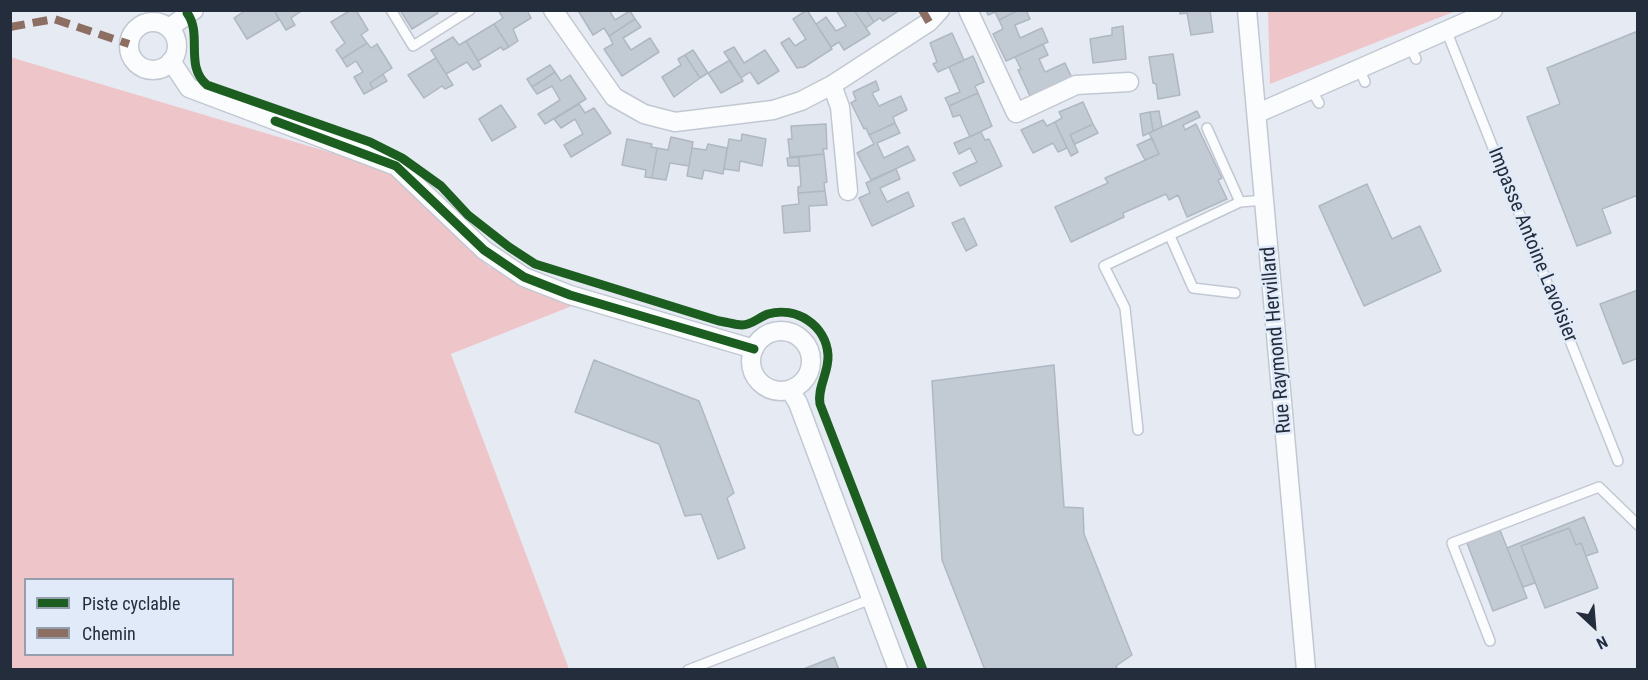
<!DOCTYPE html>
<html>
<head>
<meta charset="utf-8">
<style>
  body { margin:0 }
  #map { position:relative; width:1648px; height:680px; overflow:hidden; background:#e6ebf3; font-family:"Roboto Condensed",sans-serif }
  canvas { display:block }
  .frame { position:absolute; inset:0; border:12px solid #242d3b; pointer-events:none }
  .legend { position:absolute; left:24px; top:578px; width:210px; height:78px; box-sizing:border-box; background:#e0eaf9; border:2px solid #959ead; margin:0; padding:8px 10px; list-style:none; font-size:18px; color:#242d3b }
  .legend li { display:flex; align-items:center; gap:12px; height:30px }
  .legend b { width:30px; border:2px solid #959ead }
  .north { position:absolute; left:1564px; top:596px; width:60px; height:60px; -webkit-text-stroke:4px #e0eaf9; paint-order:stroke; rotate:154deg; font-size:16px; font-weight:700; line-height:24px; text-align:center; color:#242d3b }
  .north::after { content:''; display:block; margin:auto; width:21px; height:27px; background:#242d3b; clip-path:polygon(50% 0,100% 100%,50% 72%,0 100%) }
</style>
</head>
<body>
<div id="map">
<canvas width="1648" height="680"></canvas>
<div class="frame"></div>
<ul class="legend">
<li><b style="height:8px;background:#1b5e20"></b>Piste cyclable</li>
<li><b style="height:8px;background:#8d6e63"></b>Chemin</li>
</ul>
<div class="north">N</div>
</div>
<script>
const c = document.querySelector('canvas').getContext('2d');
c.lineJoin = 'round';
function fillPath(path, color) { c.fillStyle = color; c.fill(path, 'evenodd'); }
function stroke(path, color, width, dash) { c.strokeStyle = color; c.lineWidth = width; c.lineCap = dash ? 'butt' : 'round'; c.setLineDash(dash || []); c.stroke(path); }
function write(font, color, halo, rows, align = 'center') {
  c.font = font + ' "Roboto Condensed",sans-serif'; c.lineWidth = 5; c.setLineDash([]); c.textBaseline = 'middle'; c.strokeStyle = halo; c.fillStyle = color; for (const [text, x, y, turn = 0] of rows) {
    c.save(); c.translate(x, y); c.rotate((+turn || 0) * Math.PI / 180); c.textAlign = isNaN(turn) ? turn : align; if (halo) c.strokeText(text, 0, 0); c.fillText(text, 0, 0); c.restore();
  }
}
const green = new Path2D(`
  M1268,10H1456V11L1270,84Z
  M10,57L396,172L489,267L582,302L451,354L569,669H11ZM26,580H232V654H26Z`);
const building = new Path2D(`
  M246,10H274L279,20L247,39L234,18Z
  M274,10H303L291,18L295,25L286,30Z
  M351,10H356L368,30L361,35L367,43L342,59L336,50L345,43L331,22Z
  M400,10H437L438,13L412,29Z
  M498,10H527L531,18L513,29L518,41L509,47L494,24L503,18Z
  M581,10H609L615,20L630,11L635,19L609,36L604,28L593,35L579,12Z
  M807,10L832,49L804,67L797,68L781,43L789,38L795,46L806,39L793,19Z
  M836,10H854L870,34L844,50L839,42L831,47L816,24L826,17L836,31L846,26Z
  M854,10H866L874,22L866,28Z
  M866,10H900L883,21L880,18L874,22Z
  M986,10H1019L999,20L995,12L988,15Z
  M1019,10H1026L1030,19L1015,25L1020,38L1042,28L1048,42L1006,61L993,34L1003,29L999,20Z
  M1180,10H1210L1213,32L1191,35L1187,13L1180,14Z
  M635,19L641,27L623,38L631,50L650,38L659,52L622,76L604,49L613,44L609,36Z
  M494,24L509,47L503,50L501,47L478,61L466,41Z
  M1123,26L1126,59L1093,63L1090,39L1112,35V28Z
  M1638,31V195L1602,209L1611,233L1577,246L1527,117L1560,104L1547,68Z
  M952,33L964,60L938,72L933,64L937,62L930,43Z
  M453,37L459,45L466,41L481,66L473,70L467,62L446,74L431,50Z
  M367,43L371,48L377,44L392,68L370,83L373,89L364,94L354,77L363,72L356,61L347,67L342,59Z
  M1043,44L1048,55L1039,59L1045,72L1065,63L1072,78L1030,96L1018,70L1021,69L1015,57Z
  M734,47L744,63L765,50L779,71L758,84L750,72L741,78L724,52Z
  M693,50L708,73L700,78L685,55Z
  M1173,54L1180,95L1158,99L1156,84L1153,83L1149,57Z
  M685,55L700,78L674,97L662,77L681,65L678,59Z
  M973,56L984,82L975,86L978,93L949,106L945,98L960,92L949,67Z
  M436,58L453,85L445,89L442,86L424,98L408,75Z
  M730,60L743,81L721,93L708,73Z
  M550,65L555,72L532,87L527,79Z
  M555,72L561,81L570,75L586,99L545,124L538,114L560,100L552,86L537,94L532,87Z
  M383,74L387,81L373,89L370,83Z
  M876,81L879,90L872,93L879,106L901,96L907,110L893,117L895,123L869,135L866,128L864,129L851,103L856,100L853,92Z
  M978,93L992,126L970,137L960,115L953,117L949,106Z
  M1083,102L1093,124L1070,135L1078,152L1071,156L1055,122L1062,118L1059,112Z
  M579,104L585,113L594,108L611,133L571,157L564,145L583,134L575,119L561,128L554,119Z
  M501,105L516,127L492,141L479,119Z
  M1159,111L1162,127L1153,131L1150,112Z
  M1197,111L1200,117L1183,125L1185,130L1196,124L1222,178L1218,180L1227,199L1187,217L1178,195L1169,200L1166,194L1123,213L1124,217L1071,242L1055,207L1108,183L1105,178L1159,154L1149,133Z
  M1150,112L1153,131L1143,136L1140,114Z
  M1043,120L1047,126L1055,122L1067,148L1058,152L1053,143L1033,153L1021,130Z
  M895,123L900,133L877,143L884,158L908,146L915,160L871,180L857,153L874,144L869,135Z
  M826,124L827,149H823L824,154L790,157L788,139H792L791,126Z
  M1093,124L1098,133L1075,144L1070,135Z
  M981,132L985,140L989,139L1002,166L960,186L953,173L977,162L970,148L959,154L954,143Z
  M742,134L766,139L762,166L740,161L739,171L724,169L729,139L741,141Z
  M671,137L693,142L689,166L670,163L666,180L652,178L657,148L668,150Z
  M1152,138L1159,154L1145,160L1137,145Z
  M627,139L652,144L651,147L657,148L652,178L645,177L646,170L622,165Z
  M708,144L727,148L723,174L704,170L702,179L687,176L692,148L706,150Z
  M824,154L827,182L824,183L825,191L798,193V187L801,186L799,157Z
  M799,157V166H788L787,158Z
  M896,169L900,179L880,188L887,202L908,192L914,206L872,226L859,198L870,193L866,183Z
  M1367,184L1392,239L1420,226L1441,271L1364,306L1319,206Z
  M825,191L827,205L809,206L810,231L784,233L782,206L799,204L798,193Z
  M964,218L977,245L966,251L952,223Z
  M1638,290V358L1623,364L1600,304Z
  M594,360L699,401L734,493L727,498L745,548L718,559L701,514L685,516L659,444L575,412Z
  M1054,365L1064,507L1083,508L1084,534L1132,655L1116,666L1118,670H985L942,560L932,381Z
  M1584,517L1598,552L1586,556L1581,543L1576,545L1569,528L1521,546L1535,583L1523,587L1507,548Z
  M1569,528L1576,545L1581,543L1598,588L1545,608L1521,546Z
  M1500,530L1527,598L1493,611L1467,543Z
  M834,657L839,670H801Z`);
const service = new Path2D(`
  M391,10L413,46L470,10
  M1446,30L1618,461
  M1410,45L1416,59
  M1359,69L1365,82
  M1311,89L1319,103
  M1207,128L1240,202
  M1170,236L1193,288L1235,293
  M1138,430L1125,308L1104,266L1240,202L1265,200
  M1490,641L1452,543L1599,487L1638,525
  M688,670L871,599`);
const minor = new Path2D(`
  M553,10L614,97L644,114L675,122L773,110L801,101L832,85L929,22L940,10
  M968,10L1016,113L1076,85L1129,82
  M1247,10L1306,670
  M129 46a24 24 0 1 1 48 0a24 24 0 1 1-48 0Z
  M169,28L194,10
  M171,61L189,88L396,166L484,250L524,277L570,295L754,349
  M832,85L840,107L848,191
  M1258,113L1493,10
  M751 361a30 30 0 1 1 60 0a30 30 0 1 1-60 0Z
  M790,390L798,403L898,670`);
const quiet = new Path2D(`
  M922,10L929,22
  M10,27L54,19L129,44`);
const cycleway = new Path2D(`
  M187,13C203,34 184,66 207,85L370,142L402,158L441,186L468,215L509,247L535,264L719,321C727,322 735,325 742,325C752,325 759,317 768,314C796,306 826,325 828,355C829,373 817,387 820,404L923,670
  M275,121L396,166L484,250L524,277L570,295L754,349`);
const streetNames = [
  ["Impasse Antoine Lavoisier",1532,245,68],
  ["Rue Raymond Hervillard",1277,340,-95]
];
fillPath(green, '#eec6ca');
fillPath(building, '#c2cbd4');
stroke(building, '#afb8c2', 1.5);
stroke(service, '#c2c8d2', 12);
stroke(minor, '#c2c8d2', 21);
stroke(service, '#fbfcfd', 9);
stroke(minor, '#fbfcfd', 18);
stroke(quiet, '#8d6e63', 8, [15, 8]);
stroke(cycleway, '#1b5e20', 9);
write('20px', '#242d3b', '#e0eaf9', streetNames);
</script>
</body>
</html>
